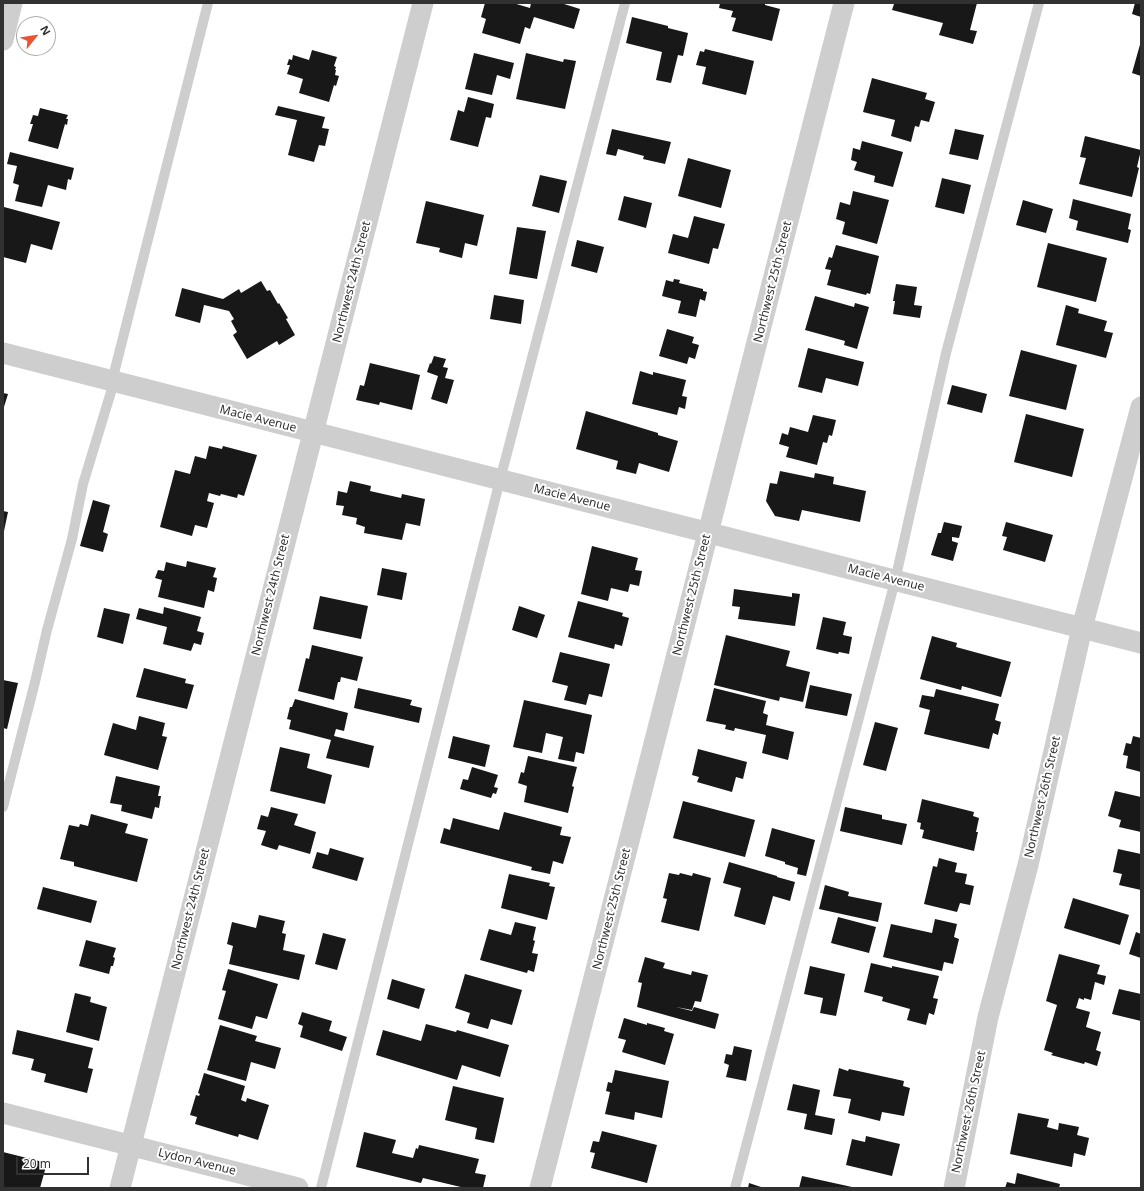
<!DOCTYPE html>
<html>
<head>
<meta charset="utf-8">
<style>
  body { margin:0 }
  #map { position:relative; width:1144px; height:1191px; overflow:hidden; background:#fff; font-family:"Noto Sans",sans-serif }
  canvas { display:block }
  .frame { position:absolute; inset:0; border:4px solid #313131; pointer-events:none }
  .north { position:absolute; left:16px; top:16px; width:40px; height:40px; box-sizing:border-box; background:#fff; border:1px solid #adadad; border-radius:50%; rotate:60deg; font-size:11px; font-weight:700; line-height:16px; text-align:center; color:#313131 }
  .north::after { content:''; display:block; margin:auto; width:14px; height:18px; background:#ea5331; clip-path:polygon(50% 0,100% 100%,50% 72%,0 100%) }
  .scale { position:absolute; left:16px; top:1157px; width:73px; height:18px; box-sizing:border-box; border:2px solid #313131; border-top:0; padding-left:5px; font-size:12px; line-height:14px; white-space:nowrap; color:#313131; -webkit-text-stroke:3px #fff; paint-order:stroke }
</style>
</head>
<body>
<div id="map">
<canvas width="1144" height="1191"></canvas>
<div class="frame"></div>
<div class="north">N</div>
<div class="scale">20 m</div>
</div>
<script>
const c = document.querySelector('canvas').getContext('2d');
c.lineJoin = 'round';
function fillPath(path, color) { c.fillStyle = color; c.fill(path, 'evenodd'); }
function stroke(path, color, width, dash) { c.strokeStyle = color; c.lineWidth = width; c.lineCap = dash ? 'butt' : 'round'; c.setLineDash(dash || []); c.stroke(path); }
function write(font, color, halo, rows, align = 'center') {
  c.font = font + ' "Noto Sans",sans-serif'; c.lineWidth = 4; c.setLineDash([]); c.textBaseline = 'middle'; c.strokeStyle = halo; c.fillStyle = color; for (const [text, x, y, turn = 0] of rows) {
    c.save(); c.translate(x, y); c.rotate((+turn || 0) * Math.PI / 180); c.textAlign = isNaN(turn) ? turn : align; if (halo) c.strokeText(text, 0, 0); c.fillText(text, 0, 0); c.restore();
  }
}
const building = new Path2D(`
  M485,3H513L530,8L531,3H561L580,9L574,29L534,17L530,29L525,27L520,44L482,33L486,19L481,17Z
  M720,3H765V5L780,9L772,41L732,31L736,18L731,17L733,11L719,8Z
  M890,3H977L970,30L977,31L973,44L939,35L943,23L892,10L894,4Z
  M1135,3H1141V17L1132,14Z
  M632,17L668,26V28L688,33L683,56L678,55L671,83L656,80L662,52L626,43Z
  M1141,41V76L1132,73Z
  M705,49L754,61L746,95L702,84L706,67L696,65L700,51L704,52Z
  M312,50L337,57L334,66L336,67L335,70H336L335,75L339,76L336,86L334,85L329,102L299,93L303,79L287,74L290,65H287L289,59L292,60L293,55L309,60Z
  M474,53L514,63L510,79L497,75L492,95L465,89Z
  M526,53L563,62L564,59L576,61L565,109L516,99Z
  M872,78L927,93L925,99L935,102L929,122L921,120L919,127L915,126L911,142L891,136L895,120L863,112Z
  M468,97L494,104L491,118L486,117L478,147L450,140L458,110L464,112Z
  M278,106L325,117L322,128L329,129L325,146L319,145L314,162L288,155L297,120L275,115Z
  M40,108L68,115L66,119H68L67,125L65,124L58,149L28,141L33,124H30L33,115L38,116Z
  M612,129L671,142L665,164L643,159L644,156L618,149L616,156L606,154Z
  M955,129L984,135L978,160L949,154Z
  M1085,136L1141,150L1137,167L1139,168L1132,197L1079,184L1086,158L1080,157Z
  M862,141L903,152L893,187L874,182L875,176L854,170L857,162L851,160L853,148L860,150Z
  M10,152L74,168L71,180L68,179L66,190L48,185L42,207L15,201L19,185L13,183L17,166L7,164Z
  M688,158L731,170L721,208L678,196Z
  M540,175L567,181L559,213L532,206Z
  M942,178L971,185L964,214L935,207Z
  M853,191L889,200L877,244L842,234L845,222L836,219L840,202L850,205Z
  M624,196L652,203L646,228L618,220Z
  M1073,199L1131,214L1128,229L1131,230L1128,243L1076,230L1078,221L1069,218Z
  M1023,200L1053,209L1046,233L1016,225Z
  M426,201L484,215L477,246L465,243L462,258L439,252L440,248L416,243Z
  M4,207L60,222L52,250L31,244L26,263L3,257V212Z
  M694,216L725,224L718,249L713,248L709,264L668,253L673,234L688,238Z
  M517,227L546,231L537,279L509,274Z
  M577,240L604,247L597,273L571,266Z
  M1048,243L1107,258L1096,302L1037,287Z
  M836,245L879,256L870,294L867,293L866,295L827,285L831,270L825,269L829,257L832,258Z
  M674,279L680,280L679,283L703,289V291L707,292L705,301L700,299L696,317L678,313L681,301L662,296L666,280L673,282Z
  M261,281L267,291L270,290L278,304L279,303L288,318L286,319L295,335L279,345L277,341L247,359L233,335L237,332L231,321L234,319L229,311L204,305L200,323L175,316L182,288L223,299L239,289L241,293Z
  M896,284L917,287L914,305L922,306L920,318L893,314L895,301H893Z
  M494,295L524,300L521,324L490,319Z
  M815,296L854,307L855,303L869,307L857,349L844,345L845,341L805,330Z
  M1066,305L1079,309L1078,313L1107,321L1104,331L1113,333L1106,358L1056,345Z
  M667,329L694,337L692,343L699,345L695,359L689,357L687,364L659,356Z
  M808,348L864,362L858,386L826,378L822,393L798,387Z
  M1021,350L1077,365L1066,410L1009,396Z
  M434,356L446,359L443,367L448,368L445,378L454,380L447,404L431,399L438,376L427,372L430,363L431,364Z
  M370,363L420,375L412,410L380,402L379,405L356,400L360,385L364,386Z
  M640,371L653,375V372L686,380L682,396L687,397L685,409L679,407L677,415L632,404Z
  M952,385L987,394L982,413L947,404Z
  M3,393L8,394L3,410Z
  M586,411L658,433V435L678,441L669,472L639,463L636,474L616,469L618,461L576,449Z
  M1026,414L1084,429L1072,477L1014,462Z
  M813,415L836,420L832,436L829,435L827,443L823,442L817,465L786,457L789,447L779,444L782,433L788,435L790,427L808,432Z
  M209,446L222,449L223,446L257,455L244,496L238,494L237,498L221,494L220,496L209,493L207,501L214,503L207,528L195,525L192,536L160,527L175,470L190,474L195,456L206,459Z
  M780,471L814,478L815,473L834,477L833,484L866,491L860,522L802,510L799,521L775,516L766,501L770,483L777,484Z
  M350,481L371,486L370,491L401,498L402,494L425,499L420,526L406,523L402,540L364,533L365,527L356,524L357,518L342,515L344,506L336,505L338,491L347,493Z
  M93,500L110,505L103,532L108,534L103,552L80,546Z
  M3,511L8,512L4,531H3Z
  M944,522L962,526L959,538L952,537V541L958,543L953,561L931,555L938,533H941Z
  M1006,522L1053,535L1045,562L1003,550L1007,537L1002,536Z
  M592,546L638,558L635,570L642,571L639,586L630,584L628,592L611,588L608,601L581,594Z
  M187,561L216,568L213,577L217,578L214,592L208,590L204,608L158,597L162,580L155,578L158,570L164,571L166,562L186,567Z
  M382,568L407,573L402,600L377,595Z
  M734,589L792,597V593L800,594L795,626L738,619L740,607L732,606Z
  M320,596L368,606L361,639L313,629Z
  M578,601L623,613L622,616L629,618L622,646L615,644L614,649L568,637Z
  M519,606L545,615L537,638L512,630Z
  M164,607L201,617L197,631L204,633L201,645L194,643L191,651L163,644L167,627L136,619L139,608L163,614Z
  M104,608L130,614L123,644L97,637Z
  M823,617L846,622L843,635L852,637L849,654L839,652L838,654L816,649Z
  M726,635L790,651L786,666L810,672L803,702L780,697L779,701L714,685Z
  M932,636L957,643L956,647L1011,662L1001,697L962,686L961,690L920,679Z
  M312,645L363,657L357,681L341,677L340,682H338L334,700L298,691L306,658L309,659Z
  M560,652L610,664L602,697L589,694L586,705L564,700L568,686L552,682Z
  M144,668L186,679L185,683L194,685L187,709L136,697Z
  M3,680L18,683L7,729L3,728Z
  M810,685L852,694L847,716L805,708Z
  M358,688L412,700L410,705L422,708L419,723L354,708Z
  M714,688L766,701L763,713L768,715L766,725L794,732L788,760L762,753L766,735L735,728L734,731L725,729L726,725L706,721Z
  M936,689L999,704L995,720L1001,722L998,735L993,733L989,749L924,734L930,710L919,707L922,695L934,697Z
  M295,699L348,713L344,731L336,729L334,736L374,746L369,768L326,758L331,740L289,729L291,720L287,719L290,707H292Z
  M524,700L592,715L584,754L576,752L574,762L558,759L563,737L546,733L542,753L513,747Z
  M139,716L165,723L162,736L167,737L158,770L104,755L113,723L136,730Z
  M875,722L898,728L886,771L863,765Z
  M453,736L490,745L485,767L448,758Z
  M1133,736L1141,738V772L1126,768L1128,756L1123,755L1126,743L1131,744Z
  M280,747L310,754L307,768L332,775L325,804L270,791Z
  M698,749L747,762L743,779L736,777L732,792L697,782L699,777L692,775Z
  M528,756L577,767L572,786L574,787L568,813L524,802L527,786L518,783L521,772L524,773Z
  M472,767L498,775L494,787L498,788L496,794L493,793L491,798L460,789L463,779L468,780Z
  M116,776L160,786L158,796H161L159,808L155,807L152,819L121,811L122,805L110,803Z
  M1115,791L1141,797V832L1119,827L1121,820L1108,816Z
  M922,799L974,812L973,816L979,818L976,832H978L974,851L922,838L924,830L920,829L921,823L917,822Z
  M683,801L755,820L745,857L673,838Z
  M271,807L298,814L294,825L316,832L310,854L279,845L277,850L261,845L266,831L257,829L261,815L268,817Z
  M845,807L882,815V819L907,824L902,845L840,831Z
  M504,812L562,827L560,835L571,837L563,864L553,861L550,874L531,870L532,867L440,843L444,828L450,830L453,818L499,830Z
  M91,814L128,824L125,833L148,839L137,882L74,866V862L60,859L69,825L79,827L80,824L88,826Z
  M772,828L815,840L806,876L797,874L798,868L785,864V862L765,856Z
  M330,848L364,858L357,881L312,868L317,852L328,855Z
  M1118,849L1141,854V890L1119,885L1122,874L1113,872Z
  M939,858L957,863L955,872L967,874L965,884L974,886L970,905L960,903L957,912L924,904L933,866L937,867Z
  M729,862L777,876V877L795,882L790,901L773,896L765,925L734,916L741,888L723,883Z
  M669,873L679,875L680,873L692,876L693,873L711,878L699,931L661,922L667,899L663,898Z
  M509,874L550,883L549,886L555,887L547,920L501,908Z
  M825,885L849,892L848,896L882,903L878,922L819,909Z
  M43,887L97,901L91,923L37,909Z
  M1073,898L1129,915L1120,945L1064,928Z
  M259,915L285,921L282,933L286,934L283,950L305,955L299,980L229,964L233,946L227,944L232,922L256,928Z
  M838,917L876,927L869,953L831,943Z
  M935,919L957,924L954,937L959,939L953,964L944,962L942,971L883,957L891,924L932,933Z
  M515,922L536,927L533,940L535,941L532,953L538,954L534,972L528,970L527,973L480,960L489,929L511,935Z
  M1136,932L1141,934V958L1129,954Z
  M323,933L346,939L337,970L315,964Z
  M86,940L116,948L113,957L115,958L113,966H111L109,974L79,966Z
  M1059,954L1100,965L1097,974L1106,976L1104,985L1095,982L1091,1000L1084,998V1000L1079,998L1076,1008L1090,1012L1086,1027L1101,1032L1096,1050L1101,1052L1097,1066L1085,1062L1084,1064L1051,1055L1053,1053L1044,1050L1057,1005L1046,1001Z
  M645,957L665,963L663,968L691,975L692,971L708,975L701,1002L695,1001L692,1010L676,1007L692,1011L694,1007L719,1014L715,1029L637,1007L642,983L638,982Z
  M871,963L892,968V966L939,976L933,998L938,999L934,1015L929,1013L926,1025L907,1020L910,1009L882,1001L883,997L864,992Z
  M810,966L845,974L836,1016L820,1013L823,998L804,994Z
  M228,969L278,984L267,1019L256,1016L252,1029L218,1019L226,991L222,990Z
  M465,974L522,990L512,1025L491,1019L488,1029L467,1023L470,1013L455,1008Z
  M392,979L425,989L419,1009L387,999Z
  M1119,989L1141,994V1021L1112,1014Z
  M75,993L91,997L90,1002L107,1007L99,1041L66,1032Z
  M302,1012L332,1021L329,1031L347,1037L342,1051L300,1037L303,1026L298,1024Z
  M624,1018L647,1025V1023L665,1028L664,1031L674,1034L665,1065L622,1052L626,1040L618,1038Z
  M426,1024L456,1032L457,1030L509,1045L500,1077L462,1065L457,1080L376,1055L383,1030L421,1041Z
  M220,1025L257,1036L255,1041L281,1048L275,1069L251,1062L246,1081L207,1070Z
  M17,1030L93,1048L88,1068L93,1069L87,1093L44,1082L46,1074L31,1070L34,1059L12,1054Z
  M734,1046L752,1050L746,1081L726,1077L729,1065L724,1063L726,1054L732,1055Z
  M839,1068L848,1071L849,1069L904,1081L903,1086L910,1088L904,1116L882,1112L880,1121L848,1113L851,1099L833,1096Z
  M615,1070L669,1081L662,1118L635,1112L634,1120L605,1114L610,1092L606,1091L608,1082L612,1083Z
  M204,1073L245,1086L241,1100L246,1102L247,1098L269,1105L258,1140L239,1134L238,1137L195,1124L197,1117L190,1115L196,1095L199,1096L200,1094L198,1093Z
  M793,1084L820,1090L815,1115L835,1119L832,1135L804,1129L807,1114L787,1110Z
  M453,1086L504,1098L494,1143L475,1139L477,1128L445,1120Z
  M1018,1113L1049,1119L1047,1127L1058,1130L1059,1123L1079,1127L1077,1135L1089,1138L1085,1156L1074,1153L1072,1167L1010,1154Z
  M602,1131L657,1145L647,1183L591,1168L595,1153L590,1152L593,1141L599,1142Z
  M364,1132L396,1140L392,1153L413,1158L416,1148L418,1149L419,1145L479,1159L475,1173L486,1175L483,1188H465L423,1178L421,1183L356,1167Z
  M866,1136L900,1144L892,1176L846,1165L852,1139L865,1142Z
  M3,1152L47,1163L40,1188H3Z
  M1017,1173L1060,1184L1059,1188H1005L1007,1182L1015,1184Z
  M802,1176L852,1187V1188H799Z
  M749,1183L764,1188H748Z`);
const service = new Path2D(`
  M112,381L208,3
  M3,807L35,682L47,630L72,539L83,484L114,382
  M321,1188L500,480L625,3
  M735,1188L895,581L946,353L1039,3`);
const minor = new Path2D(`
  M3,40L12,3
  M3,353L1141,643
  M3,1113L298,1188
  M120,1188L423,3
  M540,1188L844,3
  M954,1188L988,1017L1028,865L1082,628L1141,407`);
const streetNames = [
  ["Northwest 24th Street",352,282,-76],
  ["Northwest 25th Street",773,282,-76],
  ["Macie Avenue",258,419,14],
  ["Macie Avenue",572,498,14],
  ["Macie Avenue",886,578,14],
  ["Northwest 24th Street",271,595,-76],
  ["Northwest 25th Street",692,595,-76],
  ["Northwest 26th Street",1043,797,-77],
  ["Northwest 24th Street",191,909,-76],
  ["Northwest 25th Street",612,909,-76],
  ["Northwest 26th Street",969,1112,-78],
  ["Lydon Avenue",197,1162,14]
];
fillPath(building, '#181818');
stroke(service, '#cecece', 10);
stroke(minor, '#cecece', 21);
write('12px', '#313131', '#fff', streetNames);
</script>
</body>
</html>
